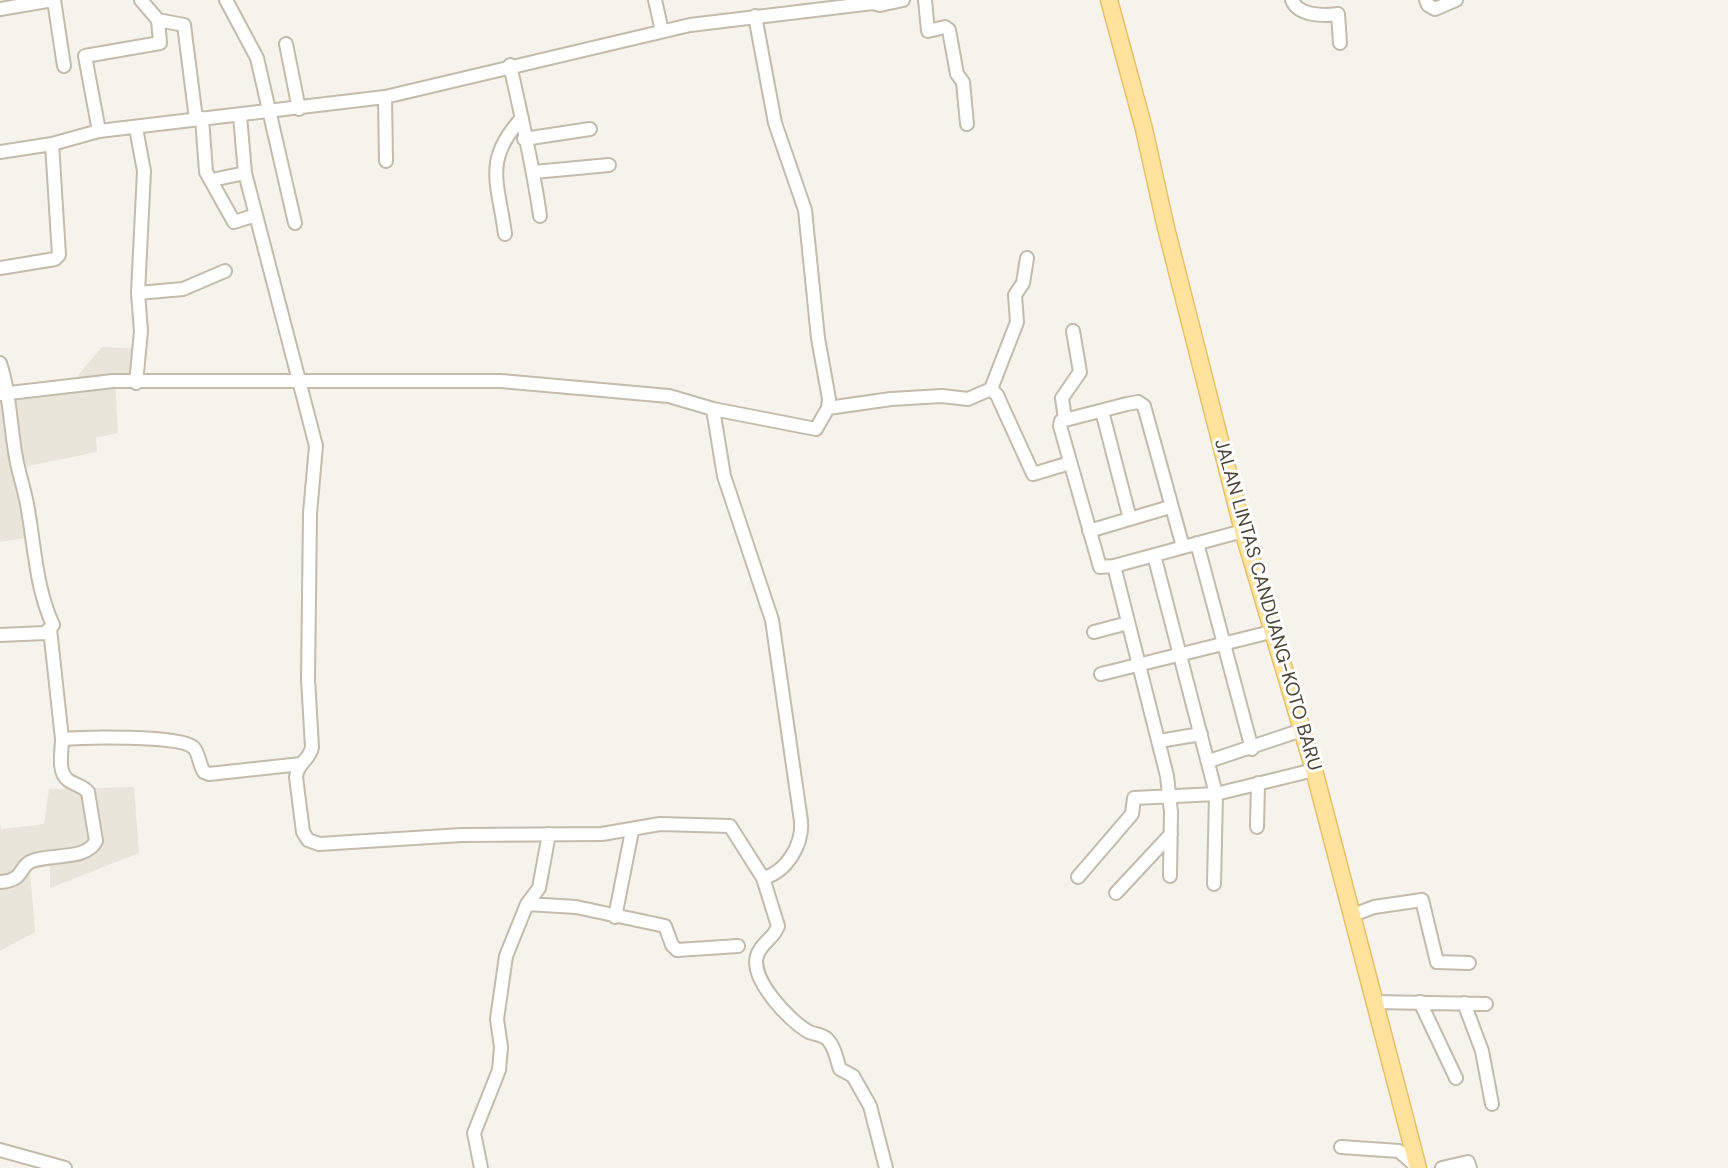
<!DOCTYPE html>
<html>
<head>
<meta charset="utf-8">
<style>
  body { margin:0 }
  canvas { display:block; background:#f6f3ec }
</style>
</head>
<body>
<canvas width="1728" height="1168"></canvas>
<script>
const c = document.querySelector('canvas').getContext('2d');
c.lineJoin = 'round';
function fillPath(path, color) { c.fillStyle = color; c.fill(path, 'evenodd'); }
function stroke(path, color, width, dash) { c.strokeStyle = color; c.lineWidth = width; c.lineCap = dash ? 'butt' : 'round'; c.setLineDash(dash || []); c.stroke(path); }
function write(font, color, halo, rows, align = 'center') {
  c.font = font + ' "DM Sans",sans-serif'; c.lineWidth = 6; c.setLineDash([]); c.textBaseline = 'middle'; c.strokeStyle = halo; c.fillStyle = color; for (const [text, x, y, turn = 0] of rows) {
    c.save(); c.translate(x, y); c.rotate((+turn || 0) * Math.PI / 180); c.textAlign = isNaN(turn) ? turn : align; if (halo) c.strokeText(text, 0, 0); c.fillText(text, 0, 0); c.restore();
  }
}
const residential = new Path2D(`
  M102,347L144,349L140,383L115,381L118,433L96,438L97,452L23,467L37,536L0,542V359L11,392L78,385V375Z
  M134,787L139,853L50,888V866L30,870L35,932L0,951V821L1,829L44,824L49,789Z`);
const minor = new Path2D(`
  M54,0L64,66
  M141,0L158,20L184,25L196,119
  M226,0L257,58L295,223
  M655,0L662,31
  M925,0L928,31L945,27L949,30L957,74L963,82L967,124
  M1292,0C1298,16 1323,16 1338,14L1340,43
  M1426,0L1428,5L1435,9L1456,0
  M0,9L53,0
  M286,44L299,109
  M510,65C521,115 533,165 540,216
  M385,97L386,161
  M240,116L245,173L316,446L310,513L308,679L312,747C310,760 297,763 296,777L303,832L308,840L319,844L462,835L602,834L660,824L730,826L763,878L778,926C774,939 761,942 757,956C750,979 789,1021 809,1032C816,1035 823,1034 828,1040C836,1049 836,1059 840,1069L853,1076L870,1106L886,1168
  M202,118L206,172L234,222L256,215
  M136,128L144,171L138,293L141,331L136,383
  M99,131L85,56L160,43L158,20
  M524,139L590,129
  M0,152L52,144L99,131L385,97L690,25L873,3L880,5L903,0
  M534,172L609,165
  M212,180L245,173
  M505,234C498,182 483,160 522,118
  M0,268L55,259L59,255L52,144
  M138,293L183,289L225,271
  M0,363C11,397 10,429 17,463C21,481 27,498 29,516C35,553 37,590 53,625L45,633L0,635
  M991,389L1017,322L1015,295L1023,283L1027,258
  M0,394L113,381H501L669,396L713,409L816,429L828,408L829,399L818,338L805,210L775,123L755,16
  M828,408L891,399L942,396L968,399L991,389L997,395L1033,474L1070,463
  M713,409L724,476L772,620L801,821C803,844 787,872 763,878
  M1102,411L1130,519
  M1065,419L1062,398L1080,372L1073,331
  M1089,531L1170,507
  M1197,543L1252,749
  M1183,547L1144,406L1138,402L1127,404L1061,421L1060,426L1100,567L1114,566L1243,531
  M1154,555L1216,794L1214,884
  M1114,566L1167,776L1171,812L1170,876
  M50,629L62,739C84,737 178,735 193,747C199,752 199,765 204,772L209,774L301,764
  M1094,632L1128,623
  M1101,674L1271,632
  M1159,741L1201,734
  M1209,761L1302,730
  M1257,827L1258,783
  M1078,877L1132,814L1134,798L1216,794L1314,770
  M0,882C27,880 17,865 35,860C54,854 86,860 96,841L88,792C82,785 74,785 68,780C57,772 62,751 62,739
  M1116,893L1171,834
  M527,904L576,907L665,926L672,945L677,950L738,946
  M1353,915L1374,907L1422,900L1437,962L1469,963
  M615,917L632,831
  M1374,1002L1486,1004
  M1420,1002L1456,1078
  M1464,1003L1482,1051L1492,1104
  M1341,1147L1399,1151L1417,1167
  M0,1150L65,1168
  M481,1168L474,1133L499,1070L501,1047L497,1019L506,956L527,904L539,888L549,834
  M1442,1168L1468,1162L1470,1168`);
const major = new Path2D(`
  M1109,0L1144,129L1166,228L1243,531L1314,770L1418,1168`);
const streetNames = [
  ["JALAN LINTAS CANDUANG-KOTO BARU",1267,605,74]
];
fillPath(residential, '#eae5da');
stroke(minor, '#c2bbae', 16);
stroke(major, '#e6c16a', 19);
stroke(minor, '#fff', 12);
stroke(major, '#ffe39c', 16);
write('19px', '#4b4439', '#fff', streetNames);
</script>
</body>
</html>
